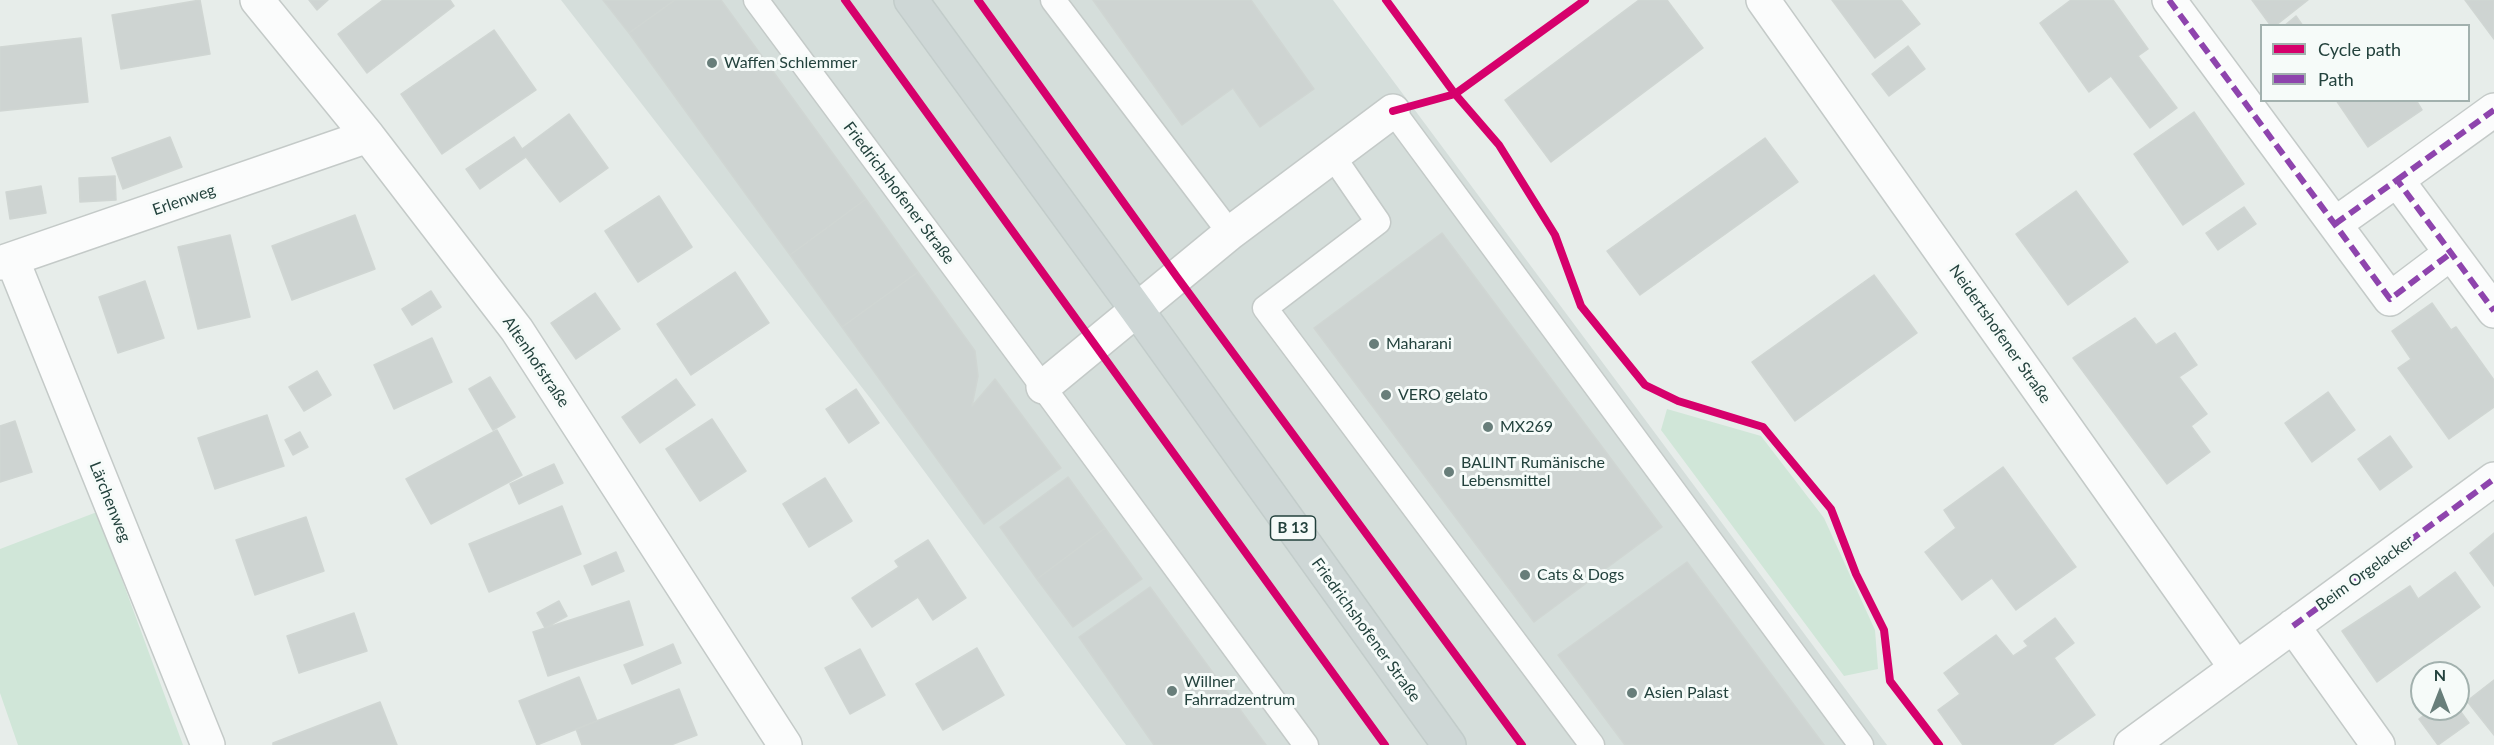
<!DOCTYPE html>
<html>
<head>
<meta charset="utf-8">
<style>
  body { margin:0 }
  #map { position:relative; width:2494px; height:745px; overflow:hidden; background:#e7edea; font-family:Lato,sans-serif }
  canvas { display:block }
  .legend { position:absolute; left:2260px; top:24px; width:210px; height:78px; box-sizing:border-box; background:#f6fbf9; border:2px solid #a2b1ae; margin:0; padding:8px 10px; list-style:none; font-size:18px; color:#23423d }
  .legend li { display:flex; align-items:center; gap:12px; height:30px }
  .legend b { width:30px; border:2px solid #a2b1ae }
  .north { position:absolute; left:2410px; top:661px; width:60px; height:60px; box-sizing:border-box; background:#f6fbf9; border:2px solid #a2b1ae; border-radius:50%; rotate:0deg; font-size:16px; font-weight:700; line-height:24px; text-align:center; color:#23423d }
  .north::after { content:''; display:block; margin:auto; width:21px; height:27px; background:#687e7a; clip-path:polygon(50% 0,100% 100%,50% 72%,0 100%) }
</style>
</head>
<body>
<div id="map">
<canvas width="2494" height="745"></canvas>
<ul class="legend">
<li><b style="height:8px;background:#d6006c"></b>Cycle path</li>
<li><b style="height:8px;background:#8e44ad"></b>Path</li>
</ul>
<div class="north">N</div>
</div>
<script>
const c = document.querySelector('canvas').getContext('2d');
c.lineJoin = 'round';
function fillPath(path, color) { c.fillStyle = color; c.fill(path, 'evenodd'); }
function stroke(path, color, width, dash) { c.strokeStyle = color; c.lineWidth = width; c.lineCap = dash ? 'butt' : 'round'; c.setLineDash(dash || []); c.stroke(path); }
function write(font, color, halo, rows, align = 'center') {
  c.font = font + ' Lato,sans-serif'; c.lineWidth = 6; c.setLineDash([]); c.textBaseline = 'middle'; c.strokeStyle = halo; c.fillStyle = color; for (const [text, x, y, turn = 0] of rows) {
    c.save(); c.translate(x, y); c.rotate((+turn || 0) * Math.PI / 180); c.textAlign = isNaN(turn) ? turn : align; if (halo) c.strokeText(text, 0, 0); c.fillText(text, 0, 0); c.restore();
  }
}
const built = new Path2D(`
  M561,0H1333L1887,745H1126L874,403Z`);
const green = new Path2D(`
  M1667,409L1761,436L1824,518L1875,630L1878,669L1844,676L1661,430Z
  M97,512L183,745H18L0,693V549Z`);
const building = new Path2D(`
  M200,0L210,54L121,69L112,15Z
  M309,0H328L317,10Z
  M383,0H450L454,6L367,73L338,34Z
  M603,0H675L629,33Z
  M675,0H721L866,199L790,255L629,33Z
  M1093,0H1251L1314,89L1260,127L1233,88L1182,125Z
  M1639,0H1667L1703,48L1551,162L1505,100Z
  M1832,0H1901L1920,24L1875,58Z
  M2071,0H2113L2148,49L2138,56L2177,108L2150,128L2111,76L2089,92L2040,23Z
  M2252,0H2308L2275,26H2271Z
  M2465,0H2494V39Z
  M2296,16L2303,26H2284Z
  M494,30L536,90L442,154L401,94Z
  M81,38L88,102L0,111V47Z
  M1908,46L1925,69L1889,96L1872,74Z
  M2336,100H2416L2422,110L2368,147Z
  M2194,112L2244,184L2183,225L2134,154Z
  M569,114L608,168L560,202L526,157L480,189L466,169L514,137L522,149Z
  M170,137L182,167L123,189L112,158Z
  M1765,138L1798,182L1640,295L1607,251Z
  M115,176L116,200L80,202L79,178Z
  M41,186L46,213L10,219L6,192Z
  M2076,191L2128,262L2068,305L2016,234Z
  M659,196L692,247L638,282L605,231Z
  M866,199L918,272L842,327L790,255Z
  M2244,207L2256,224L2218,250L2206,233Z
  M355,215L375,269L292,300L272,246Z
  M1442,233L1662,527L1534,622L1314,328Z
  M230,235L250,317L198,329L178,247Z
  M735,272L769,323L691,375L657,324Z
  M918,272L975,351L978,376L972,406L995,379L1061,468L984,524L842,327Z
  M1874,275L1917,333L1795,421L1752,362Z
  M145,281L164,338L118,353L99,297Z
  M431,291L441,307L412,325L402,309Z
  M595,293L620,329L576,359L551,323Z
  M2432,303L2451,330L2456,327L2494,380V407L2449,439L2398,368L2411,359L2392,331Z
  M2135,318L2156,345L2175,333L2197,365L2179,377L2207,414L2191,426L2210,452L2167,484L2073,358Z
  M432,338L452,382L394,409L374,365Z
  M317,371L331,395L304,411L289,387Z
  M490,377L515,417L493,430L469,389Z
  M676,379L695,405L640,443L622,417Z
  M856,389L879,423L849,443L826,409Z
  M2328,392L2355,430L2312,462L2285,423Z
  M267,415L284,466L215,489L198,438Z
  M712,419L746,471L700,501L666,449Z
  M15,421L32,472L0,482V426Z
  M497,430L522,475L431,524L406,479Z
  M300,432L308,447L293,455L285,440Z
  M2390,436L2412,467L2380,490L2358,459Z
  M554,464L563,483L519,504L510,484Z
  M2003,467L2076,567L2016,610L1992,578L1962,600L1925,552L1956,528L1944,510Z
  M1068,477L1105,528L1037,579L1000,527Z
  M825,478L852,521L809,547L783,504Z
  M562,506L581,554L489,592L469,544Z
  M306,517L324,571L255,595L236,540Z
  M1105,528L1142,579L1073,627L1037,579Z
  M2494,533V586L2470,553Z
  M928,540L966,598L933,620L918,597L872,627L852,598L899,567L895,561Z
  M616,552L624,571L592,585L584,566Z
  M1687,562L1824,745H1625L1558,655Z
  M2455,572L2480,607L2377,682L2342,631L2410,586L2418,599Z
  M1150,587L1266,745H1154L1079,637Z
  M559,601L567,616L545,628L537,613Z
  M629,601L643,645L548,676L533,632Z
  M354,613L367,651L299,673L287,636Z
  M2055,618L2074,643L2054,658L2095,715L2052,745H1963L1938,710L1960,694L1944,673L1996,635L2013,656L2028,646L2024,641Z
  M673,644L681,663L632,684L624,665Z
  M977,648L1004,695L943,730L916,684Z
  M860,649L885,695L850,714L825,668Z
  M579,677L597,721L537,745L519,701Z
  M2494,680V735L2467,701Z
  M679,689L697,735L671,745H582L576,729Z
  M380,702L397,745H273V743Z
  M2458,708L2469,723L2438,745L2419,719L2432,709Z`);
const lane = new Path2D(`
  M756,0L1043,387L1306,745
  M1053,0L1230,233
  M1393,111L1861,745
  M1332,155L1378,222L1265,308L1592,745`);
const street = new Path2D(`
  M257,0L368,136L517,330L785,745
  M1763,0L2236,668
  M2169,0L2390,299L2451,253
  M2397,180L2494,110
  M2335,224L2397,180L2494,311
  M12,259L208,745
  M0,263L368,136
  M1043,387L1230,233L1393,111
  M2293,626L2378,745
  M2131,745L2494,479`);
const primary = new Path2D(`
  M911,0L1137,310L1449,745`);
const quiet = new Path2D(`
  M2169,0L2390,299L2451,253
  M2397,180L2494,110
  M2335,224L2397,180L2494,311
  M2293,626L2494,479`);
const cycleway = new Path2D(`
  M845,0L1385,745
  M978,0L1177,277L1522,745
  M1386,0L1455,94L1499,145L1555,235L1581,306L1645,385L1678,401L1763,427L1831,509L1856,574L1884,630L1890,681L1939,745
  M1393,111L1455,94L1585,0`);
const markers = [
  [712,63,6,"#687e7a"],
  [1374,344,6,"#687e7a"],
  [1386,395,6,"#687e7a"],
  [1488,427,6,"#687e7a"],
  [1449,472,6,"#687e7a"],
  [1525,575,6,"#687e7a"],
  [1172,691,6,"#687e7a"],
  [1632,693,6,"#687e7a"]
];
const shields = [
  [1293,528,45]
];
const shieldNames = [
  ["B 13",1293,528]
];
const poiNames = [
  ["Waffen Schlemmer",724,63],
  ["Maharani",1386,344],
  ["VERO gelato",1398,395],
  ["MX269",1500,427],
  ["BALINT Rumänische",1461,463],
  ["Lebensmittel",1461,481],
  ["Cats & Dogs",1537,575],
  ["Willner",1184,682],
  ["Fahrradzentrum",1184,700],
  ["Asien Palast",1644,693]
];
const streetNames = [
  ["Friedrichshofener Straße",899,193,53],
  ["Erlenweg",184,200,-19],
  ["Neidertshofener Straße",2000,334,55],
  ["Altenhofstraße",536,362,56],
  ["Lärchenweg",110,502,68],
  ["Beim Orgelacker",2365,573,-36],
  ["Friedrichshofener Straße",1366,630,54]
];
fillPath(built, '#d5dedb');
fillPath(green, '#d0e6d8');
fillPath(building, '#ced4d2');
stroke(building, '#d0d6d3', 1.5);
stroke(lane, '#c4cac8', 27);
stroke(street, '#c4cac8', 36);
stroke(primary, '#c2ccca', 36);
stroke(lane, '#fbfcfc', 24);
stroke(street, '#fbfcfc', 33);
stroke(primary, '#ced7d6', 33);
stroke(quiet, '#8e44ad', 6, [12, 6]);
stroke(cycleway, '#d6006c', 8);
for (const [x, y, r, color] of markers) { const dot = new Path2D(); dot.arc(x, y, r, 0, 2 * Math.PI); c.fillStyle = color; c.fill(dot); stroke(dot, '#f6fbf9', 2); }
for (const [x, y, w] of shields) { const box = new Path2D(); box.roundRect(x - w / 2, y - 12, w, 24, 4.5); c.fillStyle = '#f6fbf9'; c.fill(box); stroke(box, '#23423d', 1.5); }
write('bold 15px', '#23423d', null, shieldNames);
write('16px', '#23423d', '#f6fbf9', poiNames, 'left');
write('16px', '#23423d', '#f6fbf9', streetNames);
</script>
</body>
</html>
